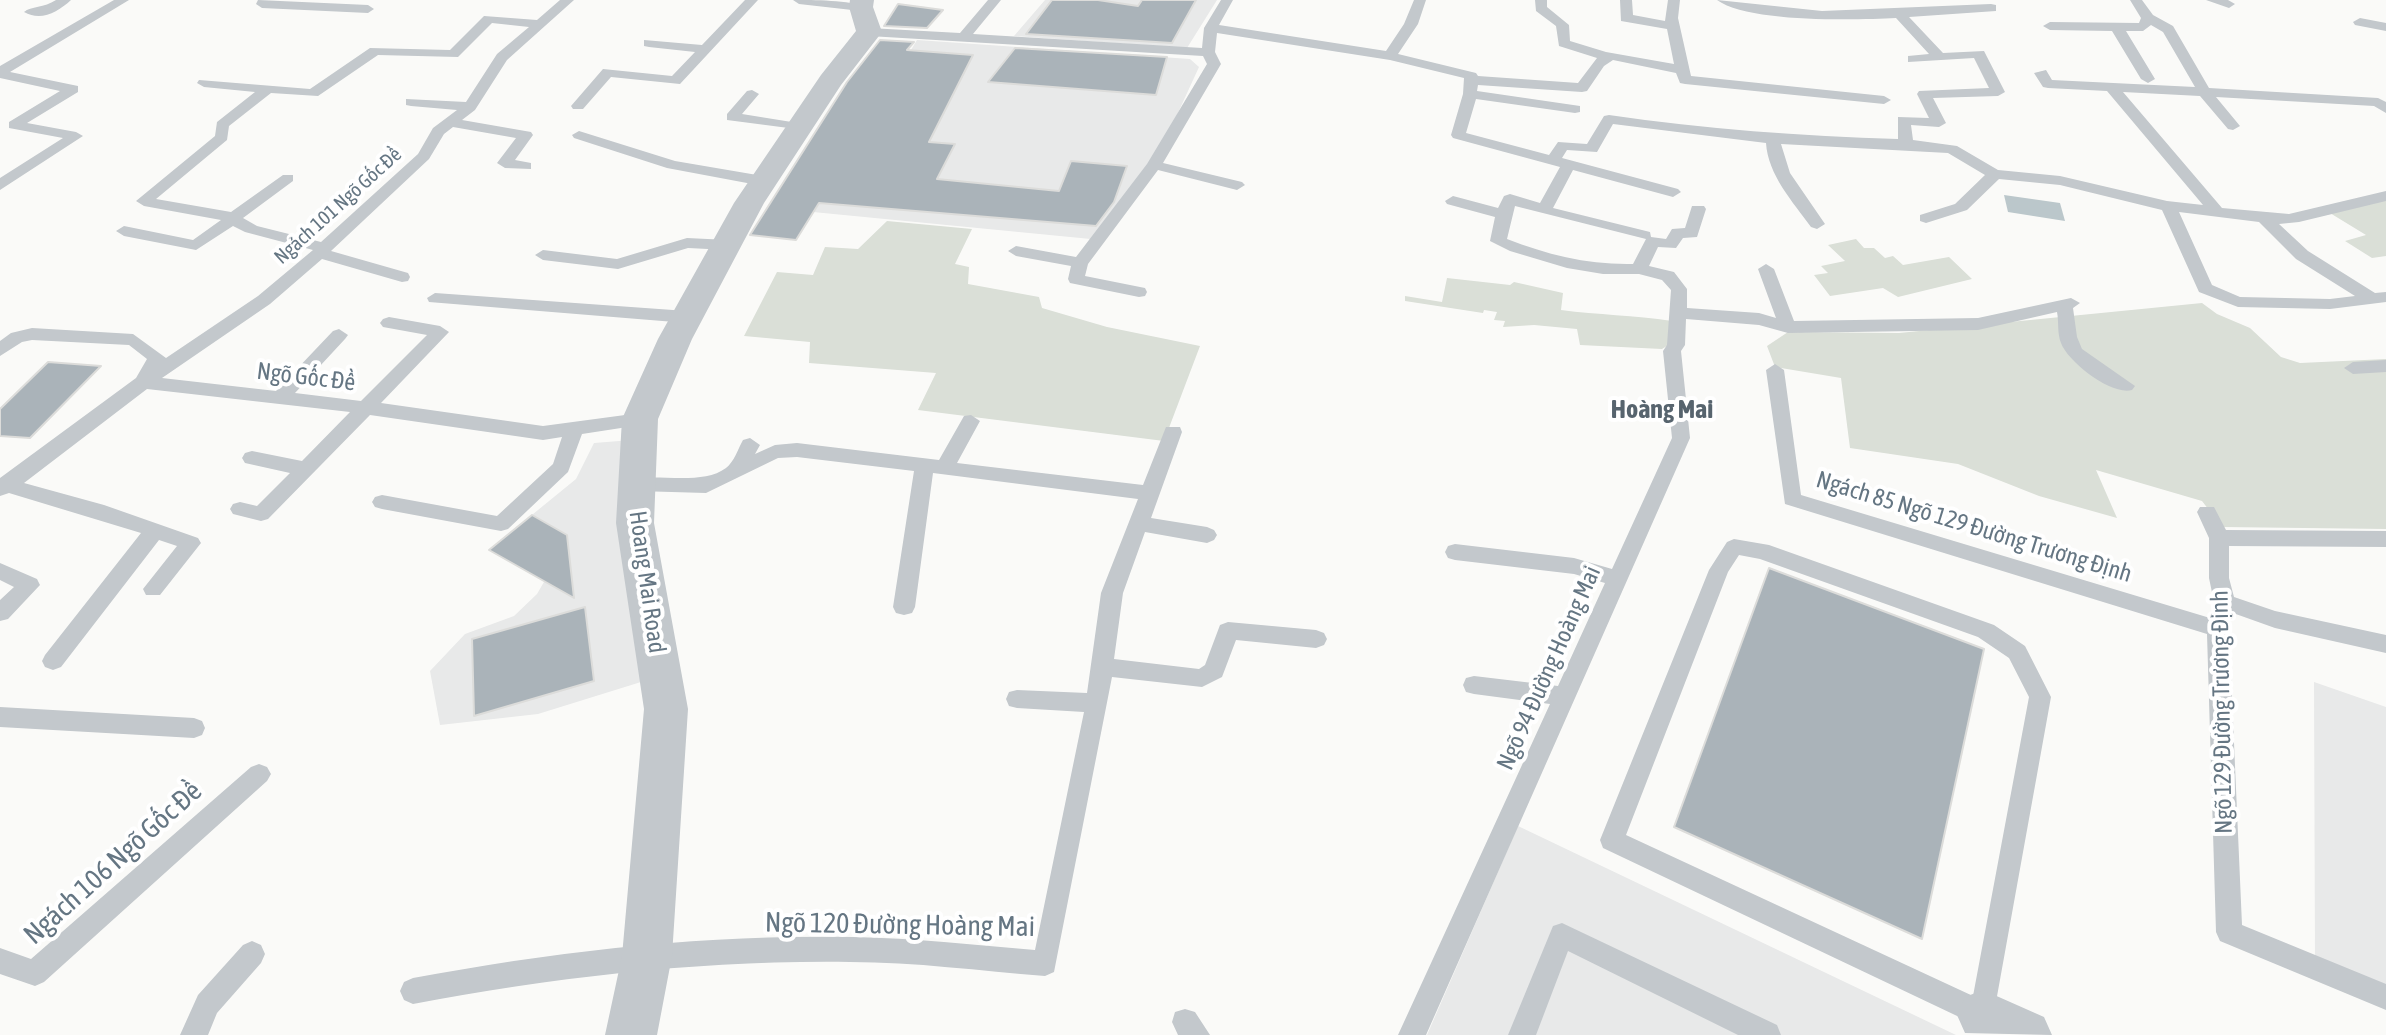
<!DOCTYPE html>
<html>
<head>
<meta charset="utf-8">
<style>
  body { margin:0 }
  canvas { display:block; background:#fafaf8 }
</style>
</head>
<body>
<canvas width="2386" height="1035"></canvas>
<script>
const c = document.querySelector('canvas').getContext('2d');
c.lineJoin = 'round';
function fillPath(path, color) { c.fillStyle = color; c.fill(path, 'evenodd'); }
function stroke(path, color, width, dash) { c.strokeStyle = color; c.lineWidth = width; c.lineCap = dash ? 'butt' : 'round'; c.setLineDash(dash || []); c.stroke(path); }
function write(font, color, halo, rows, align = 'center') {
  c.font = font + ' "Asap Condensed",sans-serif'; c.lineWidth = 8; c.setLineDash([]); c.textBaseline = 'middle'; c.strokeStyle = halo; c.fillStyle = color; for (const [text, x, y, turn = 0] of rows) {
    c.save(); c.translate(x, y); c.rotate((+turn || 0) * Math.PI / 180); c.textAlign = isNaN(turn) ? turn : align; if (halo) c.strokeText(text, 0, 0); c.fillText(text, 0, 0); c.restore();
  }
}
const built = new Path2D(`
  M1045,0H1217L1187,48L1014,36Z
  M917,40L1190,59L1199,67L1154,165L1101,240L813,212Z
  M632,440L641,682L538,714L440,725L430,671L465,634L514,616L537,594L548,575L537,577L489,550L576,479L594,443Z
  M2314,682L2386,707V997L2315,967Z
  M1518,826L1956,1035H1427Z`);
const green = new Path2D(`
  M2386,199V256L2372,258L2345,241L2366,235L2325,210Z
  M887,221L972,229L955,264L969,267L968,284L1039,297L1042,308L1107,327L1200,346L1164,441L918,410L936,373L809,363L810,342L744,336L777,272L813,275L825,247L858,249Z
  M1856,239L1864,248H1874L1885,258L1893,256L1903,265L1949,257L1972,279L1898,297L1883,288L1830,296L1814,275L1828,273L1821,266L1845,261L1828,245Z
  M1447,278L1510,285L1514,282L1563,293L1561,310C1598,315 1634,315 1672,321L1670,344L1662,349L1580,345L1577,329L1534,325L1503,327L1505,321L1494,320L1497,312L1484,310L1483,313L1405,301V296L1442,302Z
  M2202,303L2217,314L2250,328L2281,357L2300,363L2386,359V529L2222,527L2202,501L2096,470L2117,518L2039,496L1958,464L1850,448L1841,378L1775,367L1767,346L1788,332L1899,333Z`);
const water = new Path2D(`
  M2004,195L2060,203L2065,221L2008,212Z`);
const building = new Path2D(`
  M1052,0H1098L1138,6L1142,0H1196L1172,43L1026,34Z
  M898,4L943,10L927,28L884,26Z
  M880,40L914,42L907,50L973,55L929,142L955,144L937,179L1059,191L1071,161L1127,166L1114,202L1096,226L819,203L796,240L750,235L847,82Z
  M1015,48L1167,57L1156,95L988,82Z
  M48,362L101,366L30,438L0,436V409Z
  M532,515L567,535L574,598L489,550Z
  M1769,568L1984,649L1922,939L1674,827Z
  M585,607L594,681L474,716L472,639Z`);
const lane = new Path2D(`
  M56,0H71C58,12 41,22 24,12C31,6 44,8 56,0Z
  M114,0H129L10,72L78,86V92L27,123L76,132L83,136L0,190V178L63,138L9,128V122L60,91L0,78V66Z
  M258,0L368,5L374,9L368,13L262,8L256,4Z
  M560,0H574L507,60L475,110L462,120L531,132L533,135L515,160L531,163V169L505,168L497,163L516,138L453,127L444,134L429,159L331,251L408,273L410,277L408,281L402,282L322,259L270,304L162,378L276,391L333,331L339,329L348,335L345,339L295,393L361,401L427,335L383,327L380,323L383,319L389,317L440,326L449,332L381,403L543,426L640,413L647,414L649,419L647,424L582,434L568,472L508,529L501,531L382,509L375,507L372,502L375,497L382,495L497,516L553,464L562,437L543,440L370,415L268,519L261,521L233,514L230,509L233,504L240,502L257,506L290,473L245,463L242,458L245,453L252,451L302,461L350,412L147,389L24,483L104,505L198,538L201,543L160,595H146L143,589L177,546L159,540L61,667L53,670L45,667L42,661L45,655L141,533L9,493L0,496V478L136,378L147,359L129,345L32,340L22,342L0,356V341L11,333L32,328L133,334L166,358L258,296L313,250L245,232L233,226L196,250L124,236L116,231L124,226L193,240L221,220L144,206L136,201L215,136L217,122L255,92L204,87L197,83L199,80L310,89L370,48L450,50L484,16L537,20ZM492,23L529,27L497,54L466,102L406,99V105L411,106L457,110L433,128L418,154L321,242L257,226L243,218L293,181V175H283L231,212L156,199L227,140L229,126L271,93L318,96L378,55L458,57Z
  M745,0H758L680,84L611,77L583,109H573L571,106L603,69L672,76L695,52L649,47L644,46V40L702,45Z
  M793,0C814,0 849,0 867,7L861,11L799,4Z
  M988,0H1001L973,34L1202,48L1204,28L1221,0H1233L1219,25L1386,51L1404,24L1414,0H1426L1418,24L1398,54L1476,73L1478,76L1578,83L1597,58L1559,46L1556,26L1536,11L1535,0H1547V7L1569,25L1570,41L1606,52L1674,64L1667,29L1621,21L1620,0H1632L1633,15L1665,21L1668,0H1680L1678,18L1691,76L1884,96L1891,100L1884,104L1685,84L1680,83L1676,73L1613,60L1604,66L1587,91L1582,92L1478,85L1477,91L1580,106V112L1575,113L1476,99L1466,133L1549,155L1558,142L1587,144L1604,116L1609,115C1705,129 1801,136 1898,139V117L1929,118L1917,94L1919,91L1989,88L1974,58L1908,62V56L1929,54L1896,18C1855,20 1749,23 1717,0L1822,11L1991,4L1996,5V11L1909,17L1943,53L1984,51L2005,92L1998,96L1933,98L1946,123L1939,127L1911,125L1913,140L1957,146L1998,170L2060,176L2167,201L2203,205L2107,91L2048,88L2043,87L2034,73L2046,70L2052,80L2195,87L2163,32L2151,25L2143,31H2126L2155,79L2148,83L2141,79L2112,31L2050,30L2043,26L2050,22L2139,23L2141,18L2130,0H2142L2153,15L2173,26L2209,88L2378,98L2386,102V113L2374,106L2216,97L2240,126L2233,130L2228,129L2200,96L2123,92L2222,208L2289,214L2386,191V201L2299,222L2279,224L2308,251L2375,293L2386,292V302L2330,309L2238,307L2199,292L2162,210L2060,185L1999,179L1967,210L1926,223L1920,221V215L1955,204L1985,175L1948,153L1781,144L1790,173L1825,224L1817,229L1811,227C1793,202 1768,175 1766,143L1613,124L1597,152L1567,150L1562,158L1678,189L1681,192L1673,197L1573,170L1553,208L1650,232L1651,237L1666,239L1672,229L1685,228L1692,206H1704L1706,209L1697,237L1683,238L1676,248L1658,247L1649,266L1674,272L1687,289V308L1759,313L1776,318L1758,269L1766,264L1774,269L1794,321L1978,318L2071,298L2080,303L2073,308L2077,337L2082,349L2135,386L2132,390C2112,396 2068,362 2061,343C2057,333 2059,322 2057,312L1978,330L1788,333L1759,325L1686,319L1685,345L1681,351L1690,438L1426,1035H1398L1550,704L1474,694L1466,692L1463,685L1466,678L1474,676L1558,686L1605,583L1574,574L1455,560L1448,558L1445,552L1448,546L1455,544L1574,558L1612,569L1672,438L1663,351L1667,345L1671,290L1662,280L1639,274H1603L1567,268L1510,251L1490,241L1495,217L1447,204L1445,201L1453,196L1498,208L1504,196L1510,194L1540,203L1560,167L1453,138L1451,135L1463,94L1464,78L1390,60L1217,33L1215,52L1221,64L1163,163L1242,182L1245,185L1237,190L1158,170L1088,264L1085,276L1145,288L1147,292L1145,296L1139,297L1070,283L1068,279L1071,266L1016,256L1008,251L1016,246L1076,257L1147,164L1207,64L1203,56L869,36L862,32L869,28L960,33ZM1515,206L1646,239L1633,264C1589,265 1548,255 1507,239ZM2179,212L2259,222L2296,259L2355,296L2330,299L2240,297L2212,285Z
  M2206,0H2228L2235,4L2229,8Z
  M2360,18L2386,23V31L2355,25L2353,22Z
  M752,90L759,94L742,114L804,124V130L727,120V114L747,91Z
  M579,131L675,161L763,176L771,181L763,186L667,168L574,138L572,135Z
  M687,238L728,240L736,245L728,250L688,248L618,269L543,260L535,255L543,250L617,259Z
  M435,293L687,311L696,317L687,323L429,302L427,298Z
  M2386,360V372L2353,374L2344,368L2353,362Z
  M1775,364L1784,370L1801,495L2210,618L2214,602L2209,578V538L2197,512L2200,507H2214L2226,530L2386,531V547L2229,546V578L2234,597L2275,611L2386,635V653L2275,628L2233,613L2229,629L2242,925L2386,984V1010L2220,941L2216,932L2207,634L1785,504L1766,370Z
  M971,415L980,421L957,463L1143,485L1166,427H1180L1182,432L1151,518L1207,527L1214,530L1217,535L1214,540L1207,543L1145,532L1123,593L1114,659L1199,669L1205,665L1220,625L1228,622L1316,630L1324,633L1327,639L1324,645L1316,648L1236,640L1222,677L1202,687L1112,677L1054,972L1045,976C980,971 915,962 850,962C703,960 557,977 413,1004L404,1000L400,991L404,982L413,978C558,951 706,934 853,937C914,938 974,945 1035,950L1084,712L1017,708L1009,706L1006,699L1009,692L1017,690L1087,693L1101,593L1138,499L933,473L915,607L912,613L904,615L896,613L893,607L914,471L797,457L778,458L706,493L637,491L627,484C639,468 698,489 726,468C734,462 738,449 743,440L750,438L760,445L755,454L775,445L797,443L939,460L964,416Z
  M1734,539L1769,545L1994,625L2025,646L2051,697L1992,1024L1983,1028L1974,1024L1603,848L1600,840L1709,570L1727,542ZM1739,555L1760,559L1978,637L2009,658L2029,697L1973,996L1626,835L1728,572Z
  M0,563L37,579L40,585L8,619L0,621V600L14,587L0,580Z
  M0,707L194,718L202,721L205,728L202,735L194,738L0,727Z
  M259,764L267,767L271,774L267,781L44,982L35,986L0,974V948L31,959L251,767Z
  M1562,923L1777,1025L1781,1035H1738L1568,951L1536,1035H1508L1553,926Z
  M252,941L261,945L265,954L261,963L217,1013L208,1035H180L198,995L243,945Z
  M1185,1009L1195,1012L1210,1035H1178L1172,1022L1175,1012Z`);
const street = new Path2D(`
  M850,0H874L873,7L882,32L841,85L764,203L692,339L658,419L654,523L688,709L672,956L657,1035H605L622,956L644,709L616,523L622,419L658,339L734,203L821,75L856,31L849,7Z
  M1983,990L2044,1017L2052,1035L1965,1033L1957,1015L1965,997Z`);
const farStreetnames = [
  ["Ngách 101 Ngõ Gốc Đề",338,206,-42]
];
const streetNames = [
  ["Ngõ Gốc Đề",306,377,7],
  ["Ngách 85 Ngõ 129 Đường Trương Định",1974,527,17],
  ["Hoang Mai Road",647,582,82],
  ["Ngõ 94 Đường Hoàng Mai",1549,668,-66],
  ["Ngõ 129 Đường Trương Định",2222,712,-91]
];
const neighbourhoodNames = [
  ["Hoàng Mai",1662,410]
];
const nearStreetnames = [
  ["Ngách 106 Ngõ Gốc Đề",113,863,-42],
  ["Ngõ 120 Đường Hoàng Mai",900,925,1]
];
fillPath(built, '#e8e9e9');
fillPath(green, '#dadfd7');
fillPath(water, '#bbc7cb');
fillPath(building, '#aab3b9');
stroke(building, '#dcdcda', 2);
fillPath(lane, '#c3c8cc');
fillPath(street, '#c3c8cc');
write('20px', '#657683', '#fff', farStreetnames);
write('24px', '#657683', '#fff', streetNames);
write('bold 26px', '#57646e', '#fff', neighbourhoodNames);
write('28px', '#657683', '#fff', nearStreetnames);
</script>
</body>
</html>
